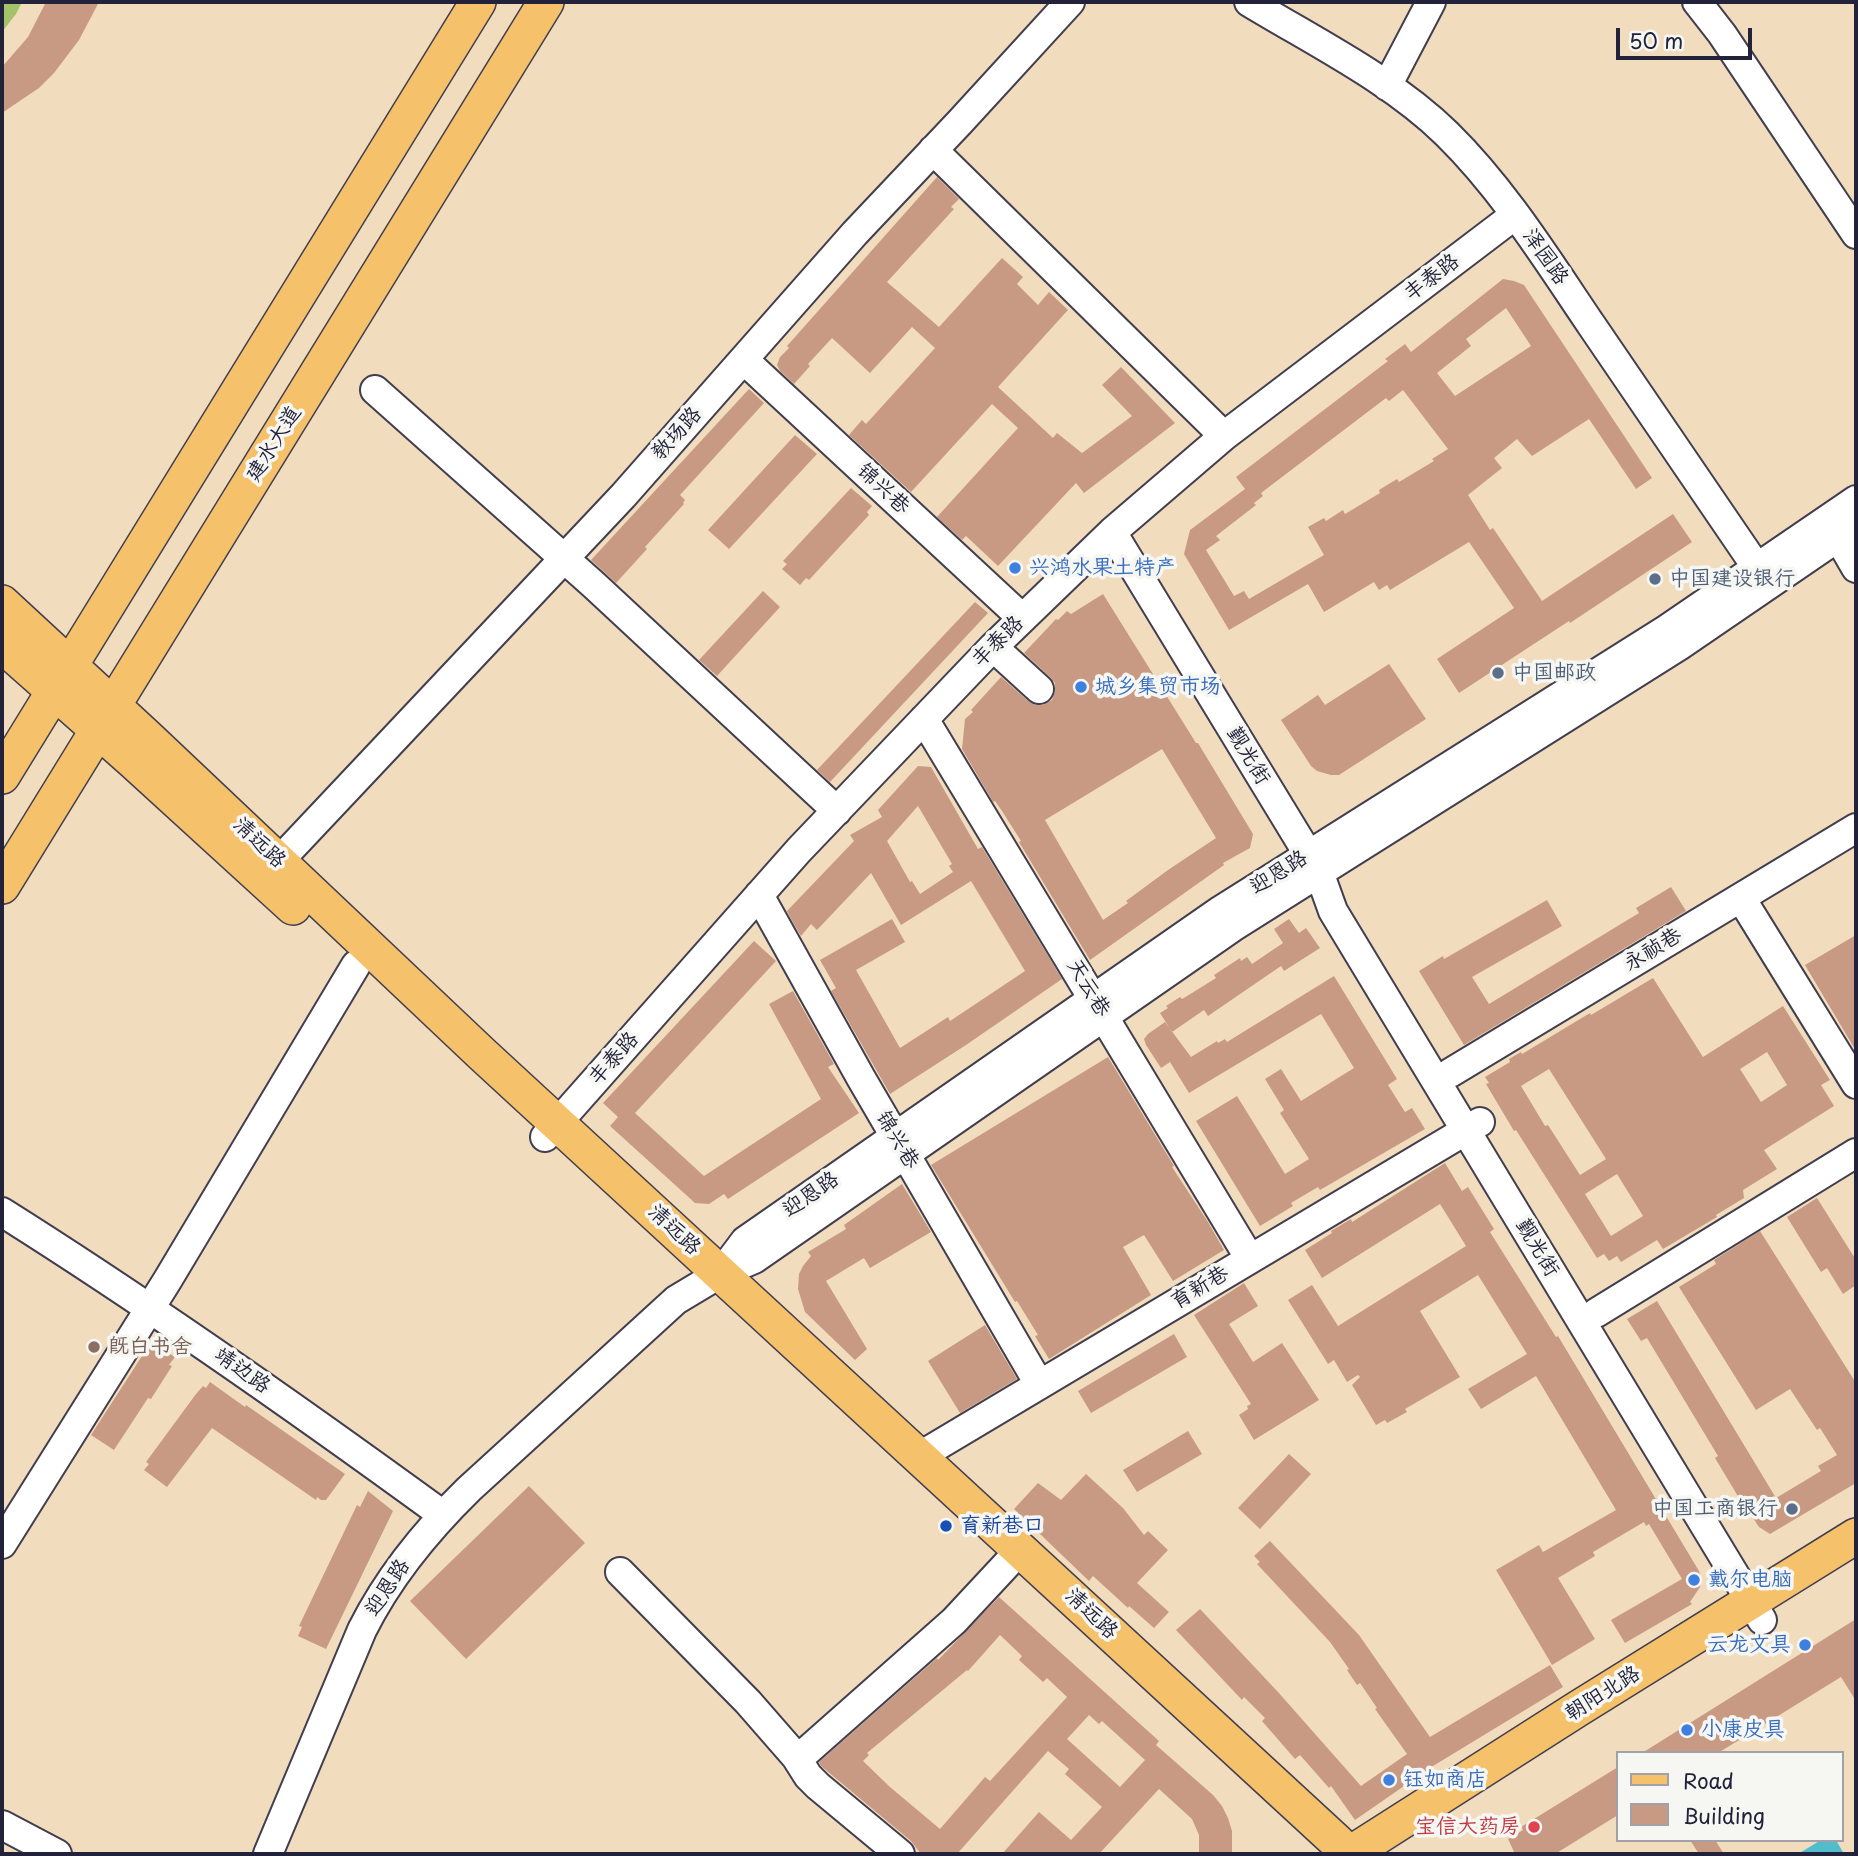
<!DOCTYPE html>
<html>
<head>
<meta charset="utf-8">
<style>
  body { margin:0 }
  #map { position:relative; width:1858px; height:1856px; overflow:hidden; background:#f2dcbe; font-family:"Playpen Sans",sans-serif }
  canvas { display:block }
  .frame { position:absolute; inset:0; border:4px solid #22223b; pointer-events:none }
  .legend { position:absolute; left:1616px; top:1751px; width:228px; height:91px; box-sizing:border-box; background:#f6f6f2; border:2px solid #a1a1a9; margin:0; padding:9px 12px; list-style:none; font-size:21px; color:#22223b }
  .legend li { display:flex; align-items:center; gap:14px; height:35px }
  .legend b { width:35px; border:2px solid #a1a1a9 }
  .scale { position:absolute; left:1616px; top:28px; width:136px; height:32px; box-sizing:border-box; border:4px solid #22223b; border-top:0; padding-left:9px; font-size:21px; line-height:24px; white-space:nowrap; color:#22223b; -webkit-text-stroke:5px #f6f6f2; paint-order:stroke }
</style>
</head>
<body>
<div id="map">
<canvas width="1858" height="1856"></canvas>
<div class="frame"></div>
<ul class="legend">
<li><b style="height:9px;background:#f5c16b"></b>Road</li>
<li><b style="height:19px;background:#c89a83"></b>Building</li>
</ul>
<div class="scale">50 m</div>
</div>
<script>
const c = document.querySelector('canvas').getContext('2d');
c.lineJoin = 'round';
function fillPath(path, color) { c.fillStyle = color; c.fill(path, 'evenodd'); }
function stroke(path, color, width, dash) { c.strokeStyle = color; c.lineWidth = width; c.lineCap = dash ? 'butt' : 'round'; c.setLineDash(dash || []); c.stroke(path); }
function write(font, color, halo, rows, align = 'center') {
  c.font = font + ' "Playpen Sans","LXGW WenKai TC",sans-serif'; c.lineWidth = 7; c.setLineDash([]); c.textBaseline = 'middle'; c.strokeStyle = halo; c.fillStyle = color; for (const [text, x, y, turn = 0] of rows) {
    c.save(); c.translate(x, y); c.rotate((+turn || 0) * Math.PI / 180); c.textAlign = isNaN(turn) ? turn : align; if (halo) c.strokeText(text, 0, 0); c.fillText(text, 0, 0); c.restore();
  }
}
const green = new Path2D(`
  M2,2H22L16,14L2,32Z`);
const water = new Path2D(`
  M1821,1840H1836L1844,1854H1798Z`);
const building = new Path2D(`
  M46,2H99L79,40L54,73L39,88L2,113V67L28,37Z
  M937,177L959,199L951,207L954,209L887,282L939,327L1002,258L1023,277L1017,284L1038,305L1049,292L1068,310L998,387L1053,438L1057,433L1082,453L1132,416L1102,385L1121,367L1175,423L1084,493L1076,483L998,566L966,536L962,540L937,517L1018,428L992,404L911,492L849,435L862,420L866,424L935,348L912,327L870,373L832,338L808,364L810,366L794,384L780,371L777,365L780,357L789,348L787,346Z
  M1503,279L1514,281L1524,285L1652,478L1636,489L1589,419L1532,456L1517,439L1494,458L1502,468L1468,495L1490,530L1493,528L1542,601L1673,514L1692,542L1570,623L1569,621L1459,693L1437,659L1514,608L1469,542L1390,590L1387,585L1379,590L1374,582L1324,612L1308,584L1229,630L1184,554L1190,530L1245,489L1236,477L1388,361L1385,359L1405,344L1411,352ZM1506,308L1531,346L1455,396L1437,373L1471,346L1466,339ZM1403,390L1448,449L1432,459L1434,461L1399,482L1397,479L1379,490L1380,493L1345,514L1343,510L1326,521L1324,518L1308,527L1324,555L1249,599L1244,591L1234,596L1206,550L1220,540L1216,536L1256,505L1254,503L1263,496L1261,493L1386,398L1389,401Z
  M749,389L764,403L680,495L685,500L683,503L684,504L645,547L647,549L616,583L591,560Z
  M795,435L817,454L729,549L708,530Z
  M851,488L872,506L867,512L869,515L809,580L806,578L800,585L782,569L787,564L783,561Z
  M763,591L780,607L717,676L699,660Z
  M1103,594L1196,743H1198L1253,834L1250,848L1223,863L1224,865L1090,960L1019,842L1021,841L1002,811L995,801L993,802L962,749L965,719L973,712L971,710L1001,677L1028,701L1035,705H1043L1052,700L1055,692V683L1050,677L1024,653L1056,619L1058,620L1067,611L1071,614ZM1162,749L1216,838L1168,870L1126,901L1128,903L1103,920L1045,820Z
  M975,602L988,613L830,782L817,770Z
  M1389,664L1426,719L1339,775H1331L1317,771L1311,766L1281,720L1318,695L1325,705Z
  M918,766L931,767L978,849L982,847L1062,979L966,1045L890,1094L831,991L836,988L820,960L892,919L905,942L856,970L900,1048L948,1017L950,1021L1025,971L971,881L901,925L871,873L817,930L811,924L801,936L791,919L787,911L854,841L850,835L882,817L878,810ZM918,806L952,864L949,866L953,872L920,894L912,881L910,882L887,841Z
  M1671,887L1686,911L1464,1045L1419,971L1443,956L1444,959L1547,900L1562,926L1472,977L1489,1004L1639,913L1636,908Z
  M1289,919L1299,933L1306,928L1320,948L1284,971L1281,966L1208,1016L1204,1010L1172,1032L1160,1013L1168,1008L1166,1006L1180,997L1182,999L1192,993L1216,978L1214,975L1240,958L1241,961L1247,957L1252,964L1283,943L1274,929Z
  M1856,935V1051L1805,965Z
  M754,941L776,961L635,1113L704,1176L821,1099L769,1004L793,991L834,1064L828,1067L859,1113L728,1199L724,1194L709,1204L695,1203L610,1126L618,1117L603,1103Z
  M1334,976L1397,1079L1388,1085L1405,1112L1412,1108L1425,1129L1320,1190L1318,1187L1291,1203L1293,1206L1260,1226L1196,1121L1237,1096L1285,1174L1309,1159L1280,1113L1284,1110L1265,1079L1281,1069L1301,1101L1354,1068L1321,1014L1189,1093L1170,1062L1161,1068L1146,1045L1144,1039L1148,1034L1165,1022L1191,1057L1217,1041L1218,1043L1225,1039L1227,1042Z
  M1653,978L1703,1057L1783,1006L1830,1080L1821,1085L1834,1106L1764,1150L1777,1169L1743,1190L1744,1198L1716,1215L1717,1217L1663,1249L1657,1240L1621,1262L1617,1256L1609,1261L1604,1254L1597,1258L1516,1130L1514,1131L1486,1084L1489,1083L1485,1077L1510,1062L1509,1059L1521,1052L1522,1054L1590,1013L1591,1015ZM1767,1052L1787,1085L1761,1102L1740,1069ZM1549,1069L1606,1159L1580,1175L1548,1125L1545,1126L1521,1086ZM1617,1174L1643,1216L1611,1236L1585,1194Z
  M1108,1057L1174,1166L1172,1167L1208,1222L1224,1250L1173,1281L1144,1235L1123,1247L1151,1295L1049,1359L1035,1336L1038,1335L1017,1301L1015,1302L931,1165Z
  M1445,1163L1462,1191L1468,1187L1494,1229L1490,1232L1556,1337L1558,1336L1699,1571L1701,1579L1700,1587L1690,1602L1692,1604L1625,1643L1611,1620L1682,1579L1649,1524L1646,1526L1644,1522L1593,1552L1595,1556L1558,1578L1595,1639L1552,1665L1496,1570L1539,1545L1543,1552L1616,1510L1536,1376L1481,1409L1468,1389L1527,1354L1478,1275L1420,1311L1460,1377L1405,1409L1407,1412L1387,1423L1385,1420L1376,1425L1352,1385L1360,1377L1358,1375L1347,1382L1334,1360L1328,1364L1288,1300L1312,1285L1338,1326L1466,1246L1440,1204L1322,1278L1305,1250L1332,1233L1331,1231L1351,1219L1352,1222Z
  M902,1184L931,1232L870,1268L864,1258L826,1281L867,1349L855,1360L805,1312L798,1289L799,1274L803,1266L811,1256L808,1252L846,1229L844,1225Z
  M1817,1198L1856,1260V1285L1843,1294L1827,1268L1821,1272L1787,1217Z
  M1760,1231L1856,1383V1483L1770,1534L1759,1527L1749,1512L1748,1513L1715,1458L1718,1456L1647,1338L1641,1341L1627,1319L1657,1301L1776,1498L1821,1471L1818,1466L1837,1455L1820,1428L1817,1430L1790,1389L1756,1410L1679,1287L1716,1264L1714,1260Z
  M1244,1283L1258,1306L1229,1324L1253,1362L1282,1343L1319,1400L1254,1440L1239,1415L1248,1409L1247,1406L1251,1404L1194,1315Z
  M985,1325L1017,1379L960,1413L928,1361Z
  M1174,1334L1187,1357L1091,1413L1078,1391Z
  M151,1342L175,1357L169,1365L172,1366L151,1399L148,1398L114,1450L91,1435Z
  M210,1382L245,1407L246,1405L345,1474L326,1500H321L317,1497L316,1500L212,1428L167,1487L144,1470L149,1464L146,1462L196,1394L203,1386L206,1388Z
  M1188,1431L1202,1454L1137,1492L1123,1470Z
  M1289,1454L1311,1474L1260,1529L1238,1508Z
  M1086,1474L1123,1508L1144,1535L1148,1531L1168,1550L1137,1583L1169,1612L1154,1628L1129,1606L1128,1608L1093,1576L1089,1581L1014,1509L1038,1483L1061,1500Z
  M529,1486L585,1543L466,1659L410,1601Z
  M368,1491L393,1511L326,1649L298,1636L302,1627L299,1626L357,1505L360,1507Z
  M1270,1541L1359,1635L1430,1737L1550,1665L1563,1687L1433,1766L1355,1820L1331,1786L1329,1788L1300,1755L1295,1759L1262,1721L1265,1718L1244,1697L1242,1700L1176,1630L1200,1609L1278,1692L1361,1786L1407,1754L1375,1709L1377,1708L1360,1683L1357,1685L1347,1670L1349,1669L1330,1642L1257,1564L1260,1562L1254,1556Z
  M999,1597L1159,1741L1156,1745L1213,1795L1222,1806L1228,1818L1232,1831V1854H1199V1835L1192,1819L1159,1789L1099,1854H1002L1039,1812L1071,1840L1102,1807L1065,1774L1069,1769L1048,1751L957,1854H921L911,1841L821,1766L819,1762L937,1658L938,1660ZM1000,1635L1022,1656L1019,1660L1043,1682L1047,1678L1067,1697L990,1781L985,1777L940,1829L890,1787L863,1761L869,1755L867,1753L967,1670L968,1671ZM1089,1715L1099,1724L1102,1721L1145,1760L1120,1787L1067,1739Z
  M1856,1619V1701L1841,1677L1718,1753H1642Z
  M1618,1767V1815L1555,1854H1515L1508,1839L1523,1830L1521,1827Z
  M1690,1840H1715L1724,1854H1699Z`);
const minor = new Path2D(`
  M1249,2C1315,42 1392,80 1447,134C1503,189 1546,258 1590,323C1649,409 1708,495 1766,581
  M1697,2L1722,34L1856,234
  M1387,86L1431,2
  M933,150L1224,436
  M744,360L1022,618
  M375,390L594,585L837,811
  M1112,532L1319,872L1333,911L1762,1620
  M1838,537L1856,568
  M993,647L1039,689
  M924,719L1250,1259
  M279,861L623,496L855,233L960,122L1070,2
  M759,895L861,1078L1039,1384
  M1741,898L1856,1084
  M1450,1073L1856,828
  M545,1137L799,850L993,647L1112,532L1224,436L1515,215
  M2,1212C153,1307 299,1410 443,1515
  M721,1273L745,1241L1221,910L1667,629L1856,500
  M1596,1313L1856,1153
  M920,1456L1480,1122
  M2,1544L167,1281L356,965
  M620,1572L748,1702L796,1757L808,1776L818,1786L900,1854
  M798,1759L954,1621L1008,1563
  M2,1825L57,1854
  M268,1854L362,1630C389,1576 426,1531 469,1489L676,1300L721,1273L754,1259L1233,927L1679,646L1856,525`);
const major = new Path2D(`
  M2,603L149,739L482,1054L1337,1842L1347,1854
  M2,645L133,761L293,907
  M2,776L478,2
  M2,886L546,2
  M1350,1854L1579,1708L1856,1536`);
const markers = [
  [1015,568,7,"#3f7fe0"],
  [1655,579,7,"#5c6f8a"],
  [1498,673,7,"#5c6f8a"],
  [1081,687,7,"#3f7fe0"],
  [94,1347,7,"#8d6e63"],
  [1792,1509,7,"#5c6f8a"],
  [946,1526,7,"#1a4fb4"],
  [1694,1580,7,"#3f7fe0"],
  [1805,1645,7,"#3f7fe0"],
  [1687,1730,7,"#3f7fe0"],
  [1389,1780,7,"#3f7fe0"],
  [1534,1827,7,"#e0444e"]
];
const streetNames = [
  ["泽园路",1545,257,55],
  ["丰泰路",1432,278,-37],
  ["教场路",677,434,-48],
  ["建水大道",274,444,-58],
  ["锦兴巷",883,489,43],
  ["丰泰路",998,642,-45],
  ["觐光街",1248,756,59],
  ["清远路",259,843,43],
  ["迎恩路",1279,873,-32],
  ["永祯巷",1653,950,-31],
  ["天云巷",1088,988,59],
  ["丰泰路",614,1059,-48],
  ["锦兴巷",897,1140,59],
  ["迎恩路",811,1195,-35],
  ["清远路",674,1230,43],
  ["觐光街",1537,1248,59],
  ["育新巷",1200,1288,-31],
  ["靖边路",242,1371,35],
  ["迎恩路",388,1588,-57],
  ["清远路",1091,1614,43],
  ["朝阳北路",1603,1694,-32]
];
const shopNames = [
  ["兴鸿水果土特产",1029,568],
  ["城乡集贸市场",1095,687],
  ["戴尔电脑",1708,1580],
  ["云龙文具",1791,1645,"right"],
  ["小康皮具",1701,1730],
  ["钰如商店",1403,1780]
];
const serviceNames = [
  ["中国建设银行",1669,579],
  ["中国邮政",1512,673],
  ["中国工商银行",1778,1509,"right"]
];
const educationNames = [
  ["既白书舍",108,1347]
];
const transitNames = [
  ["育新巷口",960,1526]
];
const healthNames = [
  ["宝信大药房",1520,1827]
];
fillPath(green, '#a4c269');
fillPath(water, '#51bdcc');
fillPath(building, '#c89a83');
stroke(minor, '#413e4f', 32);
stroke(major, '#413e4f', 38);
stroke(minor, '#fff', 28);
stroke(major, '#f5c16b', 35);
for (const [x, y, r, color] of markers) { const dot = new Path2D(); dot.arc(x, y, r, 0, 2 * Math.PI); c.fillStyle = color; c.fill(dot); stroke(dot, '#f6f6f2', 2.5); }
write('21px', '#22223b', '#f6f6f2', streetNames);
write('21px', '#366cbe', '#f6f6f2', shopNames, 'left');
write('21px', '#4e5e75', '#f6f6f2', serviceNames, 'left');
write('21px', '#785e54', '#f6f6f2', educationNames, 'left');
write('21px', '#164399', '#f6f6f2', transitNames, 'left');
write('21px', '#be3a42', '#f6f6f2', healthNames, 'right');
</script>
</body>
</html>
